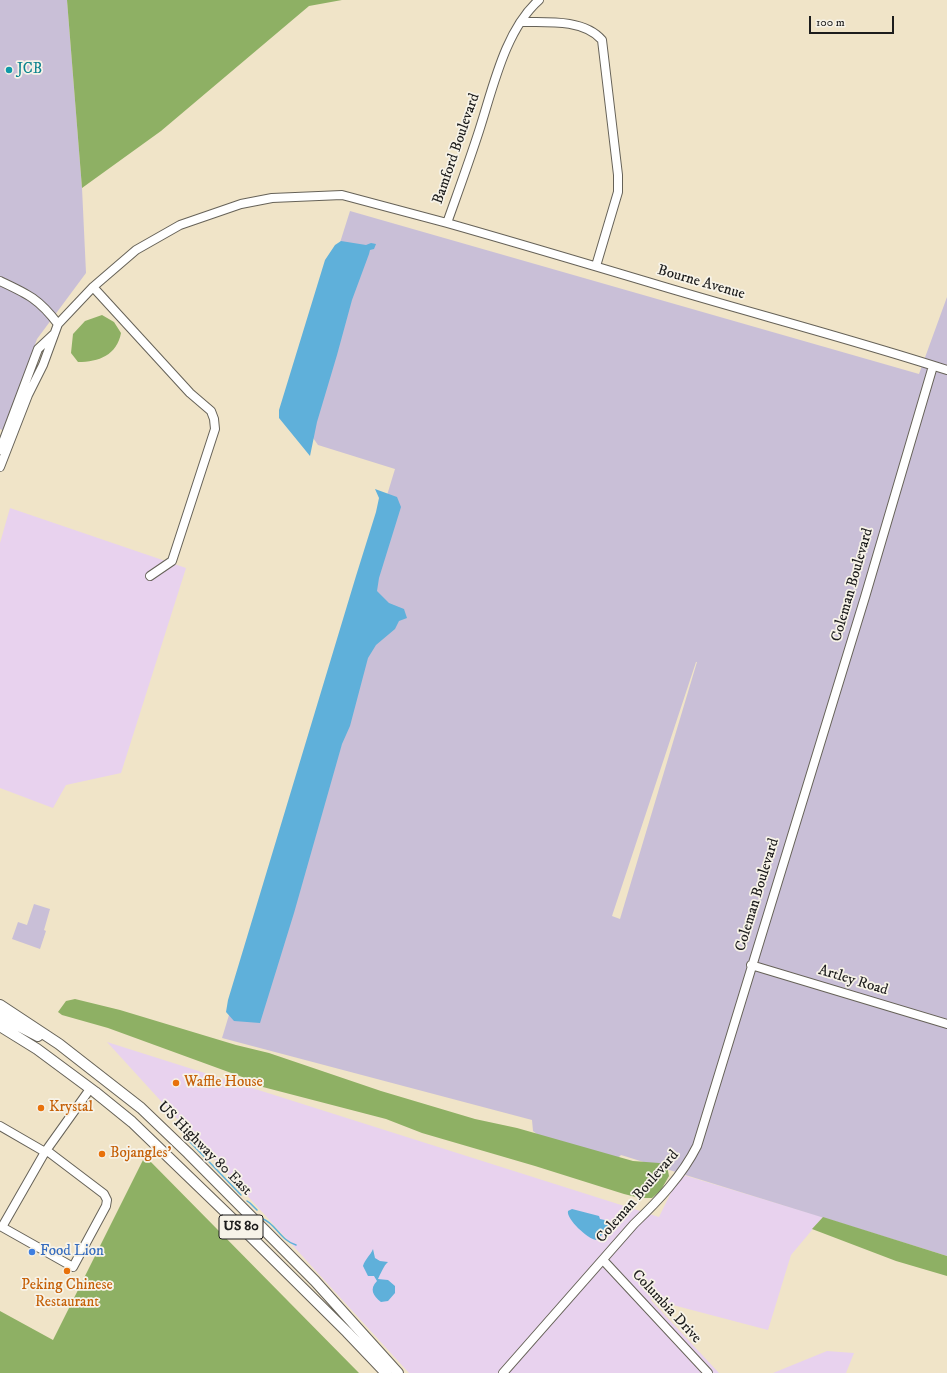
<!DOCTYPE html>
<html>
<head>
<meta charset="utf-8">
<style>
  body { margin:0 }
  #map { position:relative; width:947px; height:1373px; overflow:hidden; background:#f0e4c8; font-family:"IM FELL DW Pica",serif }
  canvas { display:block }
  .scale { position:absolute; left:809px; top:16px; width:85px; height:18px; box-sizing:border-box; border:2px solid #1c1c1c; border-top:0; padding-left:5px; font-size:12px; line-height:14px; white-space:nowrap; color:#1c1c1c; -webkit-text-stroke:3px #f7f3e8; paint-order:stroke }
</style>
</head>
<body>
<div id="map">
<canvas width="947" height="1373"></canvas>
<div class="scale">100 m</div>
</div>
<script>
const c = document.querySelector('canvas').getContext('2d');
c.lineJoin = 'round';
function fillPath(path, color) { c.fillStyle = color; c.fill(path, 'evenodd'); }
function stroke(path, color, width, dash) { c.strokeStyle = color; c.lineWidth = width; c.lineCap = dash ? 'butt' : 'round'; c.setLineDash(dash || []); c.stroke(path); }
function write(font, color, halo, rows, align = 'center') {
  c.font = font + ' "IM FELL DW Pica",serif'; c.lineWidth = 3.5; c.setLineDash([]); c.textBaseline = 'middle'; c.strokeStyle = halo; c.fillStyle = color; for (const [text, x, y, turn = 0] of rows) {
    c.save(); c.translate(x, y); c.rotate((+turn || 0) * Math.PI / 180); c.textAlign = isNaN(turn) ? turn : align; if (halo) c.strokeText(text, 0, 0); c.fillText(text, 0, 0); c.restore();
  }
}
const built = new Path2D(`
  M10,508L186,568L121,773L66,785L53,808L0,788V543Z
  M107,1042L659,1217L680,1174L823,1217L791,1255L768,1330L650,1299L719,1373H409Z
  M827,1351L854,1353L846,1373H773Z`);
const industrial = new Path2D(`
  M0,0H67L82,188L86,273L37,339L4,431L0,429Z
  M350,211L919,374L947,297V1256L621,1155L617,1159L543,1139L533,1131L532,1120L222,1038L395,469L318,445L289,404ZM696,662H697L620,919L612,916Z
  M34,904L50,909L44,930L46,931L40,949L12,939L18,922L27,925Z`);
const forest = new Path2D(`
  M67,0H342L309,6L161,131L82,188Z
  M102,315L114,322L121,333C117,355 99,362 78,362L71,353L73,334L85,321Z
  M75,999L120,1010L236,1045L269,1053L381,1091L475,1119L517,1128L633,1161L659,1163L667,1166L669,1176L661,1190L652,1198H640L624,1194L535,1166L422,1133L386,1119L259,1086L245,1078L108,1028L62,1015L58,1012L66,1001Z
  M145,1156L359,1373H0V1311L53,1340Z
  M823,1217L947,1256V1276L896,1261L812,1229Z`);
const water = new Path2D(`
  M341,241L366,245L371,243L376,244L374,249L370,250L369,254L352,300L337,355L317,422L310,456L279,418V410L325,260L335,245Z
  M375,489L397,497L401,507L379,578L377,591L389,603L404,609L407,618L399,621L395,629L376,645L368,658L350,726L342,744L294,913L260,1023L234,1021L226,1012L228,1000L356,576L376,512L379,498Z
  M572,1209L599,1216L600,1219L609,1221C609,1230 602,1235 596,1240C588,1239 566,1219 568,1211Z
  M373,1249L375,1258L380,1261L388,1262C384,1265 380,1275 378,1279L388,1280L395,1286V1293L388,1301L381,1302C373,1296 369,1289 377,1281L374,1276H368L363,1266C365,1259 370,1256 373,1249Z`);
const stream = new Path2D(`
  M190,1142L241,1195
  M247,1201L250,1203L257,1210
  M263,1219C275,1223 281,1241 296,1245`);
const minor = new Path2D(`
  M521,22C547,22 584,19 602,40L618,175V192L596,266
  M447,223C514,242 581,262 648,282C747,312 848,338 947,370
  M0,281C28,294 39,299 58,324
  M93,287L190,393L211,411L214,419L215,429L172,561L150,576
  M0,450L38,349L54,334
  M0,467L28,395L43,365L58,324L93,287L136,250L180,225L241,204L272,198L342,195L447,223C458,192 469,162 479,131C493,88 505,30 539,0
  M751,965L947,1024
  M0,1126L45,1152
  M46,1150L104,1194L107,1200L106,1206L73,1267L2,1227L45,1152L90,1089
  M603,1260L708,1373
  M503,1373L634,1224C658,1201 682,1176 697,1146L865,597L933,366`);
const major = new Path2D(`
  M0,1005L59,1044L141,1108L188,1153L315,1281L398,1373
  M0,1016L38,1036
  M0,1026L37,1049L95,1092L132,1122L244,1230L347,1332L386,1373`);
const markers = [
  [9,70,4,"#0f9aa8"],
  [176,1083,4,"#e8710a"],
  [41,1108,4,"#e8710a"],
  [102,1154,4,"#e8710a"],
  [32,1252,4,"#3f7fe0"],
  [67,1271,4,"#e8710a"]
];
const shields = [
  [241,1227,44]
];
const shieldNames = [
  ["US 80",241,1227]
];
const cultureNames = [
  ["JCB",17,70]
];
const streetNames = [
  ["Bamford Boulevard",457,149,-71],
  ["Bourne Avenue",701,283,16],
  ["Coleman Boulevard",853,585,-74],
  ["Coleman Boulevard",758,895,-73],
  ["Artley Road",853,981,17],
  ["US Highway 80 East",204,1149,45],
  ["Coleman Boulevard",638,1197,-49],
  ["Columbia Drive",666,1307,47]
];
const foodNames = [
  ["Waffle House",184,1083],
  ["Krystal",49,1108],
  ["Bojangles'",110,1154],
  ["Peking Chinese",67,1286,"center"],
  ["Restaurant",67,1303,"center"]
];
const shopNames = [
  ["Food Lion",40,1252]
];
fillPath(built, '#e8d2ee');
fillPath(industrial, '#c9bfd7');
fillPath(forest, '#8eb064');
fillPath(water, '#5fb0da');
stroke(stream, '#5fb0da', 1.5);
stroke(minor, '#666258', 10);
stroke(major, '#666258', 12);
stroke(minor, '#fff', 8);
stroke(major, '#fff', 10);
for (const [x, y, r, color] of markers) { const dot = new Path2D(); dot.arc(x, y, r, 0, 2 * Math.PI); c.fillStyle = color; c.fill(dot); stroke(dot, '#f7f3e8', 1.5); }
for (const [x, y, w] of shields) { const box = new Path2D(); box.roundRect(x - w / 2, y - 12, w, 24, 3); c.fillStyle = '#f7f3e8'; c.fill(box); stroke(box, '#1c1c1c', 1); }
write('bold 14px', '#1c1c1c', null, shieldNames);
write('15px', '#0d838f', '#f7f3e8', cultureNames, 'left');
write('15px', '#1c1c1c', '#f7f3e8', streetNames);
write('15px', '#c56008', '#f7f3e8', foodNames, 'left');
write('15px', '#366cbe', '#f7f3e8', shopNames, 'left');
</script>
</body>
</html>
